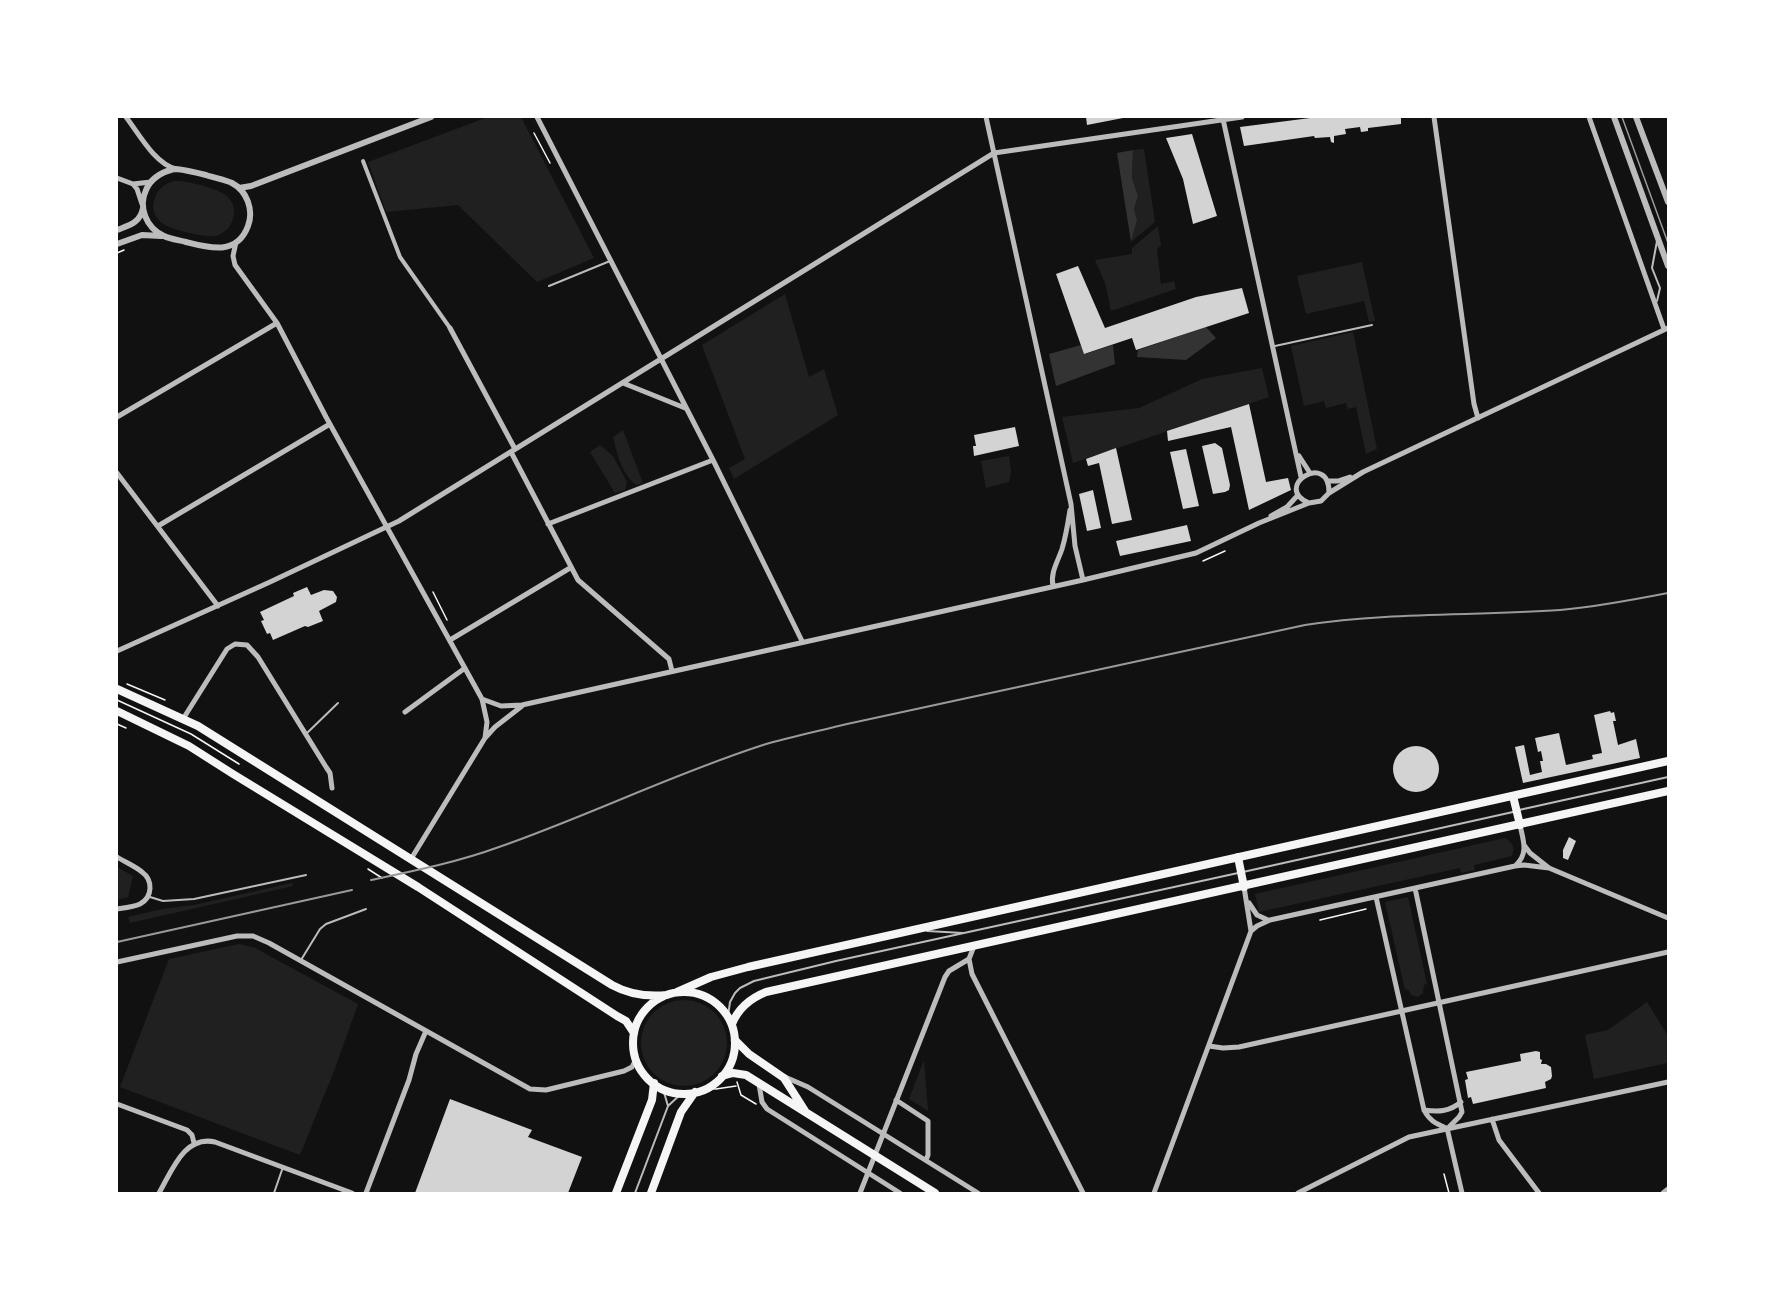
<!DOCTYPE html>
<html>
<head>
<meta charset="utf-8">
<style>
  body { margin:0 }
  #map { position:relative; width:1785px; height:1310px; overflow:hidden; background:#111; font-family:Manrope,sans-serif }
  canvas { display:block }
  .frame { position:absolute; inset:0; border:118px solid #fff; pointer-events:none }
</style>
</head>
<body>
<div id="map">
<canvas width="1785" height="1310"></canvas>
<div class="frame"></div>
</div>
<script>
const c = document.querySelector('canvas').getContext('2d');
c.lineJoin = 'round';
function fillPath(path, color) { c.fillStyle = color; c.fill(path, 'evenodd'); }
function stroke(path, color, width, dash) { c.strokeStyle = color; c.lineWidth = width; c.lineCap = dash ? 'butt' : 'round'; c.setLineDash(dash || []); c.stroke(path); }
const green = new Path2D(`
  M488,117H521L594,258L537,282L458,205L386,212L368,162Z
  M1144,149L1155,222L1131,242L1137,220L1134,209L1138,196L1132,178L1133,150Z
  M174,181C185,180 218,188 227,196C241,209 233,231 216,236C206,238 171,230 162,223C145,210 155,185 174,181Z
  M1158,226L1161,245L1157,249L1161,284L1174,281L1176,289L1111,311L1105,283L1095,260L1132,254V248Z
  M1362,262L1375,321L1369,322L1364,301L1306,314L1297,276Z
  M785,294L809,377L824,369L838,415L734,479L729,468L745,459L702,345Z
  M1353,332L1377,449L1366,454L1356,407L1348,409L1346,403L1326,408L1324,401L1304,406L1291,346Z
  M1262,368L1269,397L1073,463L1062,417L1139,408L1202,379Z
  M623,430L643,483L637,485C622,476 617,453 613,437Z
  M600,445L613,456L627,482L625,490L615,493L590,452Z
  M1009,456L1011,472L1009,482L986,488L981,461Z
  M1505,838C1513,842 1515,848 1512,856L1474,865L1475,870L1461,873L1460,868L1259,912L1255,894Z
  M117,867L133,876L128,897L117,900Z
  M292,883L293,886L130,923L128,917L162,909L194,905Z
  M1408,897L1427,984L1424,985L1423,993L1418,997L1411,995L1408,989L1405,990L1385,902Z
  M239,944L255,948L358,1004L334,1071L300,1155L120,1087L169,959Z
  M641 1043a43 43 0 1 1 86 0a43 43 0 1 1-86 0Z
  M1647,1002L1668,1036V1063L1594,1079L1585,1035L1608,1030Z
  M924,1060L928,1111L909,1099Z`);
const water = new Path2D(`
  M1133,150L1132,178L1138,196L1134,209L1137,220L1131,242L1117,153Z
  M1206,327L1216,338L1186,360L1137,357L1138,350Z
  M1081,345L1085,354L1113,345L1115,364L1056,386L1049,354Z`);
const building = new Path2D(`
  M1086,117H1123V118L1087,125Z
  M1318,117H1401V124L1368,128V131L1361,132L1360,127L1345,129L1346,134L1334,136V143L1331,142L1330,137L1315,138L1314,136L1244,146L1240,127Z
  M1192,134L1217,216L1193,224L1183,179L1166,138Z
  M1078,266L1105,328L1196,297L1242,288L1249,313L1136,350L1132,338L1084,354L1056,274Z
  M1249,404L1266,482L1288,478L1291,490L1249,510L1231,427L1168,441L1167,431Z
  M1015,427L1019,446L974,456L973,446H976L974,435Z
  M1215,443L1222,448L1230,485L1229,490L1225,492L1213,494L1202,446Z
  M1116,448L1132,520L1112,524L1099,463L1088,466L1086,459Z
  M1186,449L1199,506L1183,509L1170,452Z
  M1093,490L1101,528L1087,531L1079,494Z
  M1187,525L1191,541L1120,556L1116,541Z
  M307,587L311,595L324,590L333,591L337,597L336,602L319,611L323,621L308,627L305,626L273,640L270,633L267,634L261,621L264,620L260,612L294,596L293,593Z
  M1610,711L1611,713L1614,712L1616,721H1613L1618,745L1636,739L1640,758L1523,783L1515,747L1524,745L1530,775L1542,772L1540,761H1543L1541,751L1538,752L1535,738L1559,733L1566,765L1593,759L1592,755L1602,753L1594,715Z
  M1393 769a23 23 0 1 1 46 0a23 23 0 1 1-46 0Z
  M1569,837L1576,841L1568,860L1563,858V850Z
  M1536,1051L1540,1052V1059L1542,1060L1541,1064H1546L1551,1067L1552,1076L1551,1079L1545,1082L1546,1088L1473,1104L1471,1097L1468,1098L1465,1080L1468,1079L1466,1072L1521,1061L1520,1054Z
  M450,1099L532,1130L528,1137L582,1157L568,1193H415Z`);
const path = new Path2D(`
  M534,133L550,163
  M117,253L124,250
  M1203,561L1225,551
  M433,592L447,620
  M127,684L165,700
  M117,700L191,734L239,764
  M117,724L126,728
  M368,869L382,878
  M1320,920L1366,909
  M737,1082L741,1095L756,1104
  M707,1088L716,1089L736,1086
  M1444,1174L1449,1193`);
const service = new Path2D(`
  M549,286L610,261
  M1657,301L1660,288L1652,268L1657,241
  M1275,346L1372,325
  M306,734L338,703
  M1519,810L1668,777
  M1243,872L1513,812
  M150,897L163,901L194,899L306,875
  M927,931L963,933
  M301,960L320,929L326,924L366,909
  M728,1016L730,1002L735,993L740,988L754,981L836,961L1238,873
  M663,1089L668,1106
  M274,1193L283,1167
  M635,1193L668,1106L682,1093`);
const pedestrian = new Path2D(`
  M363,161L400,257L450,328`);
const minor = new Path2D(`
  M126,117C139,134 155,164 176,169
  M537,117L713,460L802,641
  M986,117L1071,504L1075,546L1083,580
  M1434,117L1474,404L1478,418
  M1589,117L1664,329
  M1223,119L1301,477
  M117,178L133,184
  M142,204L137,189L133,184L151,182
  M236,242L233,256L235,265L277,323L326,417L482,699L487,722L485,738
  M450,328L515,449
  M623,383L685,408
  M117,417L277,323
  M511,452L578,580L669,659L672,671
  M1299,456L1310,473
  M117,473L218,606
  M1327,481H1338L1350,477
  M1309,503C1271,487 1330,450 1329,493
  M1271,516L1287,507L1298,495
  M548,524L713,460
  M158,526L330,424
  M1053,586C1050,573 1058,561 1062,549C1066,536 1068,523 1070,510
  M450,640L570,568
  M117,651L270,582L399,521L994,153L1242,117
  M482,699L501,706L522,705L1083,580L1196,553L1259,523L1309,503L1321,501L1329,493L1363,472L1668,328
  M405,712L465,668
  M183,719L227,649L235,644L247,645L258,657L326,767L330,773L332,788
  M1524,845L1530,853L1549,868L1668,918
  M117,857C125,862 135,866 142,872C153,880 153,897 140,904C134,907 124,908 117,909
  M411,859L485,738L495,727L522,706
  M1516,865C1529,853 1523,840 1520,825
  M1415,888L1462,1112L1459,1117L1449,1127
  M1376,897L1424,1110C1429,1120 1435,1123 1446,1128
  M1249,903L1257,915L1268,920
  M1251,931L1257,926L1270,920L1515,866L1524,865L1549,868
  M974,946L969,959L972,974L1083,1193
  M117,962L237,936H253L269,943L530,1089L546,1090L624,1071L632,1067L636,1059
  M1209,1046L1223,1048L1239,1047L1668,952
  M785,1077L808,1087L978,1193
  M759,1084L762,1102L767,1109L900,1193
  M896,1100L928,1121V1155L926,1160
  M117,1104L187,1130L192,1135L194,1143
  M1424,1110C1438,1112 1449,1112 1461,1102
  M1492,1119L1499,1140L1539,1193
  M1447,1128L1462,1193
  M159,1193C172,1171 184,1135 215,1142L352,1193
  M366,1193L409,1080L416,1054L426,1031
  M860,1193L945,977L949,971L969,959
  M1154,1193L1251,931L1244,887
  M1298,1193L1409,1137L1668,1082
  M1663,1193L1668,1189`);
const tertiary = new Path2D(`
  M1614,117L1668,266
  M1636,117L1668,202
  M174,169C185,169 195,173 206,175C214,178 224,179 232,183C247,191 254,210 248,226C237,256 209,248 186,242C178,240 170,239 164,236C146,228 138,207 146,190C151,178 162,172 174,169Z
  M239,188L251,186L431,117
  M117,230C130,225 140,223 143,208
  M117,244L142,235L161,236`);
const secondary = new Path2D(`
  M735,1040L749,1054L784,1078L805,1111
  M722,1076L733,1073L746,1075L935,1193`);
const primary = new Path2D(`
  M117,689L198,726L612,985C630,995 647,997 667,995
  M117,711L189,746L233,774L418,887L617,1016L626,1021L634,1033
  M1513,796L1520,825
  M1238,857L1244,887
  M677,992L711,977L748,967L1668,761
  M633 1043a51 51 0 1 1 102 0a51 51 0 1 1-102 0Z
  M732,1024C738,1009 751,998 766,992L1668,791
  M616,1193L652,1100L654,1083
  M651,1193L681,1112L695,1092`);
const tram = new Path2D(`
  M1622,117L1668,243`);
const rail = new Path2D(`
  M371,880C414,871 458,862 499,847C588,816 673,774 763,745C790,737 819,731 847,724L1305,625C1389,612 1475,616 1560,610C1596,607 1632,600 1668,593
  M117,942L352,890`);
fillPath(green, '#202020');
fillPath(water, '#333');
fillPath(building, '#d3d3d3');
stroke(path, '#f5f5f5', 1.5);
stroke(service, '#bcbcbc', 2);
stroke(pedestrian, '#bcbcbc', 4);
stroke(minor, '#bcbcbc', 5);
stroke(tertiary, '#bcbcbc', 6);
stroke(secondary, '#f5f5f5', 8);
stroke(primary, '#f5f5f5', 8);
stroke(tram, '#9a9a9a', 1.5);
stroke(rail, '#9a9a9a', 2);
</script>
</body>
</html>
